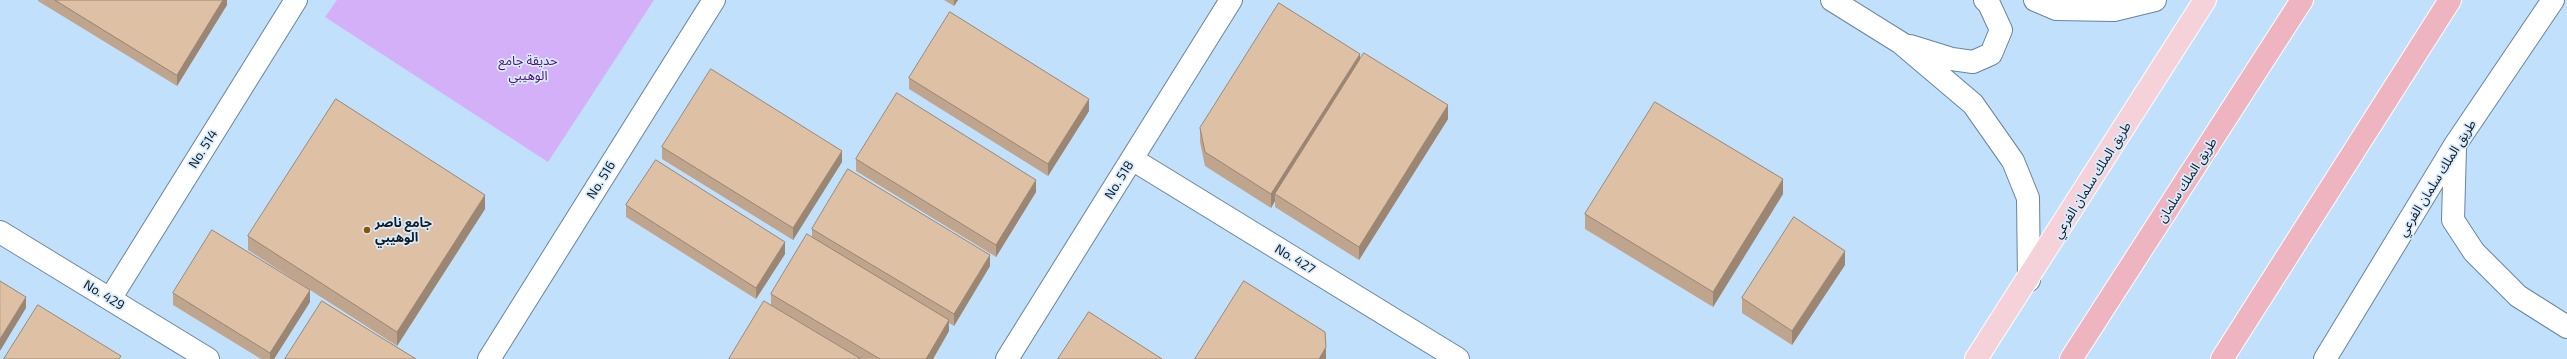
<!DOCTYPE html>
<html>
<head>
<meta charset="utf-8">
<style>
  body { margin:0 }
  canvas { display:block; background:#c1e0fc }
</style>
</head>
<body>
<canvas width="2567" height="359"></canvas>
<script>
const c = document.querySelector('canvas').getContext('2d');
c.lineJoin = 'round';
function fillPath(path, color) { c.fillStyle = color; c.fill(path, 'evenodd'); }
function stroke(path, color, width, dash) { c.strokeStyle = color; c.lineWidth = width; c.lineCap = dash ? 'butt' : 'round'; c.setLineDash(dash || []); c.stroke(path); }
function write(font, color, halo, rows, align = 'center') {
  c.font = font + ' "Exo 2","Noto Sans Arabic",sans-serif'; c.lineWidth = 3.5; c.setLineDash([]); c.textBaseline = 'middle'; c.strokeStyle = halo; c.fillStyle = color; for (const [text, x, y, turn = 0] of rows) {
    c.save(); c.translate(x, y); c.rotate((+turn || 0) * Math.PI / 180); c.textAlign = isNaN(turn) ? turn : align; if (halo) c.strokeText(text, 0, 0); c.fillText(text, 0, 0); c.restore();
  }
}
const green = new Path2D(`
  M337,0H654L548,162L325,17Z`);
const street = new Path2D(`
  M1132,159L1458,359
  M0,232L208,359
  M110,299L296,0
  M489,359L714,0
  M1007,359L1231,0`);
const secondary = new Path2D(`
  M1832,0L1901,43L1973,104L2013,161L2028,198L2029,280
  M2035,0L2056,9L2114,10L2155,0
  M1910,46L1952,59L1973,62L1991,54L2001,30L1989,4L1985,0
  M2455,148L2453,220L2474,252L2518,296L2567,327
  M2325,359L2455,145L2553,0`);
const primary = new Path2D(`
  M1976,359L2205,0`);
const highway = new Path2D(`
  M2071,359L2302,0
  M2222,359L2450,0`);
const wall = new Path2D(`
  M38,0H227V5L177,86L38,1Z
  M944,0H958L954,6Z
  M1360,59L1448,119L1359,260L1275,207V201L1271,208L1205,166L1200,142V128Z
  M909,78L1089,111L1048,176L909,89Z
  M662,147L842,162L793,240L662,159Z
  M856,159L1036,192L996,257L856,171Z
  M1783,194L1713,307L1585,229V214Z
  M626,205L785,254L756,299L626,217Z
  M485,209L397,346L248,250V236Z
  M812,229L990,266L954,326L949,323V331L933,359H861L771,305V294L812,237Z
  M1845,265L1792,345L1742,313V298Z
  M173,293L310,302L274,359H261L173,305Z`);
const shadedWall = new Path2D(`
  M223,0H227V5L177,86V75Z
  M954,0H958L954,6Z
  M1360,54V67L1275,194V201L1271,208V194Z
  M1089,99V111L1048,176V164Z
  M1448,105V119L1359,260V247Z
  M842,151V162L793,240V228Z
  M1783,179V194L1713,307V292Z
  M1036,180V192L996,257V245Z
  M485,195V209L397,346V332Z
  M785,242V254L756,299V288Z
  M1845,251V265L1792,345V331Z
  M990,255V266L954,326V314Z
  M310,290V302L274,359H270V353Z
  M26,297V308L0,351V339Z
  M949,320V331L933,359H926Z
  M1326,347V359H1319Z`);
const building = new Path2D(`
  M55,0H223L177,75Z
  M1279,3L1360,54L1271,194L1205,152L1200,128Z
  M950,12L1089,99L1048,164L909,78Z
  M1364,53L1448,105L1359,247L1275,194Z
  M711,69L842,151L793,228L662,147Z
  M897,93L1036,180L996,245L856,159Z
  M336,99L485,195L397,332L248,236Z
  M1655,102L1783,179L1713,292L1585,214Z
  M656,160L785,242L756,288L626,205Z
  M848,169L990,255L954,314L812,229Z
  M1794,217L1845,251L1792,331L1742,298Z
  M212,230L310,290L270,353L173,293Z
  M807,234L949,320L926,359H880L771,294Z
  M0,281L26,297L0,339Z
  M1244,281L1325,332L1326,347L1319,359H1195Z
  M322,301L416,359H285Z
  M764,301L861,359H729Z
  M38,305L121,356L119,359H4Z
  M1089,312L1162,359H1058Z`);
const markers = [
  [367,230,4,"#8a5305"]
];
const parkNames = [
  ["حديقة جامع",528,61],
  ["الوهيبي",528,76]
];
const streetNames = [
  ["No. 514",203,149,-58],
  ["طريق الملك سلمان الفرعي",2437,178,-58],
  ["No. 516",601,180,-58],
  ["No. 518",1119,180,-58],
  ["طريق الملك سلمان الفرعي",2092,180,-58],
  ["طريق الملك سلمان",2187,180,-57],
  ["No. 427",1295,259,31],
  ["No. 429",104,295,31]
];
const poiNames = [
  ["جامع ناصر",375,223],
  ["الوهيبي",375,238]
];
fillPath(green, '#d3b0f8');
stroke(street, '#68859e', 24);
stroke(secondary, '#68859e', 24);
stroke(primary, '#fff', 24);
stroke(highway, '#fff', 24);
stroke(street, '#fff', 22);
stroke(secondary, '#fff', 22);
stroke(primary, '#f5d2d9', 22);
stroke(highway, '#eeb4bf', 22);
fillPath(wall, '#bfa58d');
fillPath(shadedWall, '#9b8673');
fillPath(building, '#dec0a4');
stroke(building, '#9b8673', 1);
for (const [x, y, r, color] of markers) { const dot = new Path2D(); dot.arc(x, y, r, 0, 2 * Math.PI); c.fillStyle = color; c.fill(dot); stroke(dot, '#d9ecfd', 1.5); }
write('13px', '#4c1275', '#d9ecfd', parkNames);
write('13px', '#101c26', '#d9ecfd', streetNames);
write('bold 13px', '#101c26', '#d9ecfd', poiNames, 'left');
</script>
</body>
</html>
